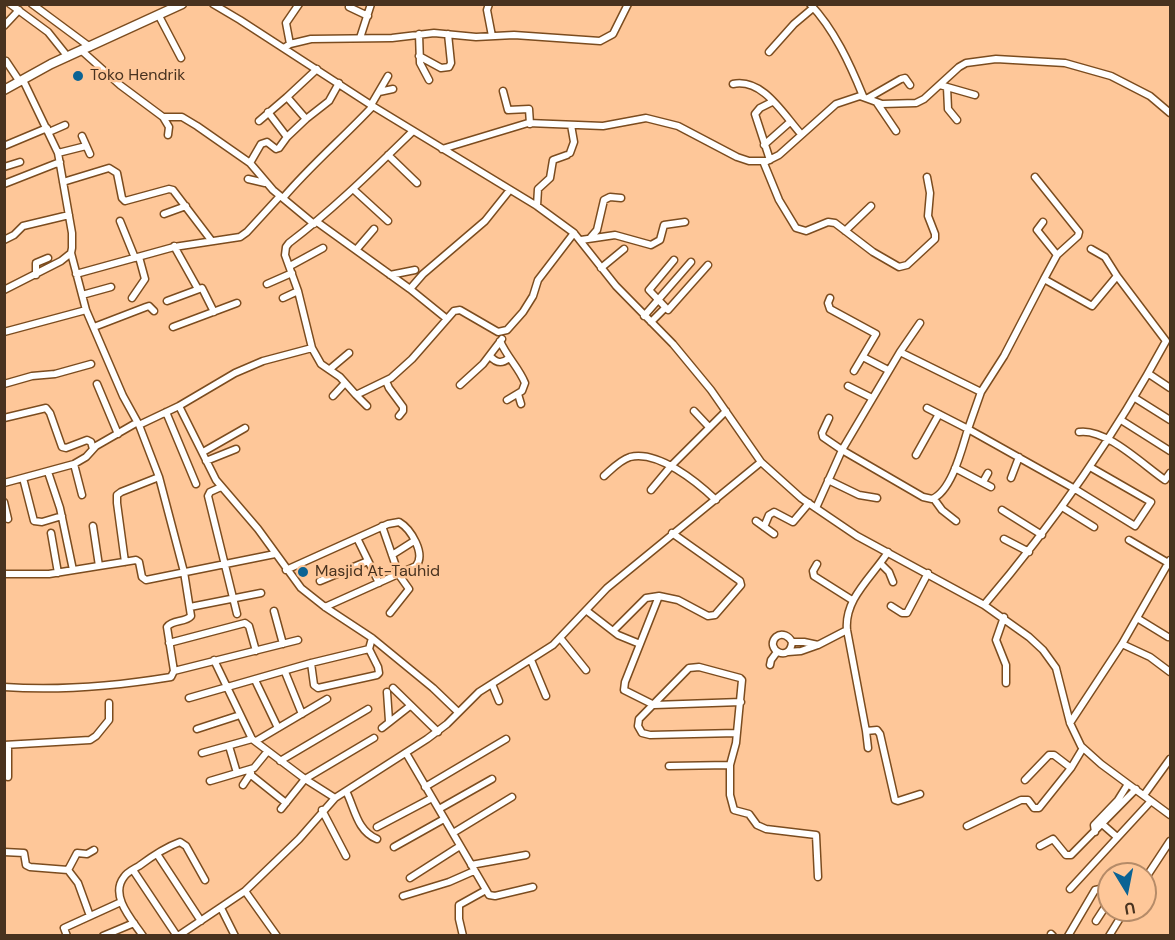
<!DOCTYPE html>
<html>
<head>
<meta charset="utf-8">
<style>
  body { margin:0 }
  #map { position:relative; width:1175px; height:940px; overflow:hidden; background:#fec799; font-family:"DM Sans",sans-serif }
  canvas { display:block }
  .frame { position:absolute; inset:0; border:6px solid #48321f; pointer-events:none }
  .north { position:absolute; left:1097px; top:862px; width:60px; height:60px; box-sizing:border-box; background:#fec799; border:2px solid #b58b68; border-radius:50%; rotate:170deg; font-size:16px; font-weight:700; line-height:24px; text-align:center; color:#48321f }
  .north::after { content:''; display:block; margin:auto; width:21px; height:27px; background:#0b6394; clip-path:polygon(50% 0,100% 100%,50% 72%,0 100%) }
</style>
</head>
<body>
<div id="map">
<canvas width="1175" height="940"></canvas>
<div class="frame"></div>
<div class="north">U</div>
</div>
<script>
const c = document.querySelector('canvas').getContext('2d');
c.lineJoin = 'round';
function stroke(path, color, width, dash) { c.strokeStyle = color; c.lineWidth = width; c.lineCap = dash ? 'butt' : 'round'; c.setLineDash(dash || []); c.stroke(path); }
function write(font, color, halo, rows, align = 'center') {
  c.font = font + ' "DM Sans",sans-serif'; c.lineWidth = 5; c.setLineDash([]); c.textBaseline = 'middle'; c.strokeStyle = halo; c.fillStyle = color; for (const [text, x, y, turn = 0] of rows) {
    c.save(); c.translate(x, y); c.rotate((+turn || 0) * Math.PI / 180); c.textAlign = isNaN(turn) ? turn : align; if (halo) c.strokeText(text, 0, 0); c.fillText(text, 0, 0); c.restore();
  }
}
const street = new Path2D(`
  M10,4L48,32L68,57
  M32,4L90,47
  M213,4L240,20L371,105L537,206L574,233L616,286L673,344L711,390L761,462L801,498L857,536L984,605L1029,637L1043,650L1056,668L1070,723L1081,746L1101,764L1170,815
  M489,4L487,10L492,36
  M810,4C834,29 850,64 863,96
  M349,7L368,16
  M159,16L181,58
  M4,26L19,10
  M419,34L420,63L429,80
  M360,38L371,4
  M290,44L286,23L299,4
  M284,48L290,44L311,39L392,38L434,33L476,37L514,35L600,41L613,34L628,4
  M82,51L120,85L163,117L169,127L168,135
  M769,52L794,24L813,8
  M419,56L441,68L449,67L451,63L448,34
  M6,61L20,82
  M317,69L287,97L306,119L329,101L339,83
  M733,84C763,78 783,114 801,134
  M940,85L975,95
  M947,87L948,109L957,120
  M503,91L508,110L529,109L530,124
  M379,92L393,89
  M868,98L901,79L905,78L910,85
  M877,103L896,131
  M371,105L388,76
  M268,112L287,137
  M163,117H182L197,126L250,163L273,190L314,224
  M259,121L287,97
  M413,131C373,170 334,209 289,243L286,247L285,255L298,291L312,348L321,364L340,377L356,395L391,378L412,359L447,319
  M49,132L65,125
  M82,136L90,154
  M764,145L790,122
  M4,146L47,128
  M442,149L528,123L603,126L646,118L678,126L737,157L749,161H767L779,155L836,104L860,96L882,104L916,103L924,99L959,67L966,63L996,59L1065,63L1111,76L1150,96L1170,113
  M58,153L86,146
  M570,153L574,142L571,125
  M388,155L417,183
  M770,160L755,114L760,108L772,102
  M763,161L779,200L796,228L806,231L828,222L835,223L873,252L899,267L907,265L935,239V234L928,216L930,193L927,177
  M250,163L261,144L267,142L276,149L279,148L287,137L306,119
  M4,167L20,162
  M1035,177L1079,232L1078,236L1057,255L1044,279
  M248,179L265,183
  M63,182L109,168L117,173L122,198L125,201L169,189L173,190L211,240
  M4,184L60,162
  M353,189L388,221
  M283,198C311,165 343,138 373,106
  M537,206L538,189L550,178L553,160L567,155
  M164,214L186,206
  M120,221L135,258
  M317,222L410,289L447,319L454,311L460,310L498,332L507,330L523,312L533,296L538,280L574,233
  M1043,222L1037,230L1057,255
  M845,231L871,206
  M591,237L597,230L604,200L610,197L621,198
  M4,240L14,235L23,226L69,215
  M581,240L615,235L651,245L660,240L664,225L685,222
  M174,246L198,289
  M1091,249L1105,257L1117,276
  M356,250L374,229
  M71,253L86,310L123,396L139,425L159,477L184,572L191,616C185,623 173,619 167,627L174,671
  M674,260L649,290L668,310L708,265
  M290,266L323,248
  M601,268L624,249
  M76,274L174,247L240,237L247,232L280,196
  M36,275V263L48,258
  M390,275L415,270
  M267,284L292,273
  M410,289L423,274L485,221L509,191
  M4,290L61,261L71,253L72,248V233L58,153L23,80
  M82,295L111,287
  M132,298L145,279L139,257
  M283,298L298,291
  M830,298L828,303L830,309L876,334L854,371
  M167,301L202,288L214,312
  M644,316L691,262
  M651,322L665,308
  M94,327L146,307L149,306L154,311
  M173,327L237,303
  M4,332L86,310
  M500,341C507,357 519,368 525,383L522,391L507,400
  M900,352L920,323
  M490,356C496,363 502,364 509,358
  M863,357L888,370
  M330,369L349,353
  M1149,374L1170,388
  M386,381L389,388L403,407V411L399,416
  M4,384L32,376L55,374L91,364
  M97,384L118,434
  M460,385L483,364L502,339
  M848,386L872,398
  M981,392L968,429L1075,489L1135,526L1151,502L1090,467
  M518,394L521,404
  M356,395L367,406
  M333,396L345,383
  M1135,398L1170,420
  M179,406L216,480L258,529L301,588L325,607L372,638L433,688L458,712
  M694,411L709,427
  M166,412L196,484
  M4,418L46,408L50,413L62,447L66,448L87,440L91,442L93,449
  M829,418L822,433L823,437L842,450L923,497L932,499C952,491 962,448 968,429L927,408
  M1121,420L1170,451
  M139,425L179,406L235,373L263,361L312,348
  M1079,432C1106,428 1143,465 1165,480L1170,473
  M203,452L245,428
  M916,455L939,414
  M206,461L236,449
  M74,464L82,495
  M955,468L991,487
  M48,472L60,508L73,570
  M604,476C612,469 620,460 630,457C658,450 697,482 716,500
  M23,478L34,521L42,522L62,516
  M1011,478L1019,457
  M828,480L859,495L877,498
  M983,482L988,473
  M4,483L74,464L86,457L96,446L136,423
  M221,487L210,492L208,496L237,614
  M651,490L671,466L726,411
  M934,499L942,510L956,521
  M4,502L8,519
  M1062,507L1094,527
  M816,508L842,450L900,352L981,392L1004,356L1044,279L1092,306L1117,276L1166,341C1114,437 1055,522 984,605
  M1002,510L1042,535
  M756,521L774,534
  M93,526L99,566
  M382,526L399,575L409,589L390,613
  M764,527L769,515L774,512L793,522L809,503
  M51,533L58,573
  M357,538L379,583
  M1004,539L1029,552
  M1129,540L1170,564
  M392,555L414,541
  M125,562L117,503V495L121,492L159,477
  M817,564L813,571L814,576L852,600
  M881,564L889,572L893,582
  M286,570L388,524L399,522C411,529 426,554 416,566L325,607
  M4,574H49L136,560L139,562L142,577L146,580L275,554
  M320,581L368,561
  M659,596L678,600L708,616L715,615L741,585L740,581L672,533
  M891,606L902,613H907L928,573
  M190,607L261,593
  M274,611L283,644
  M587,611L618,635L640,644
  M1004,617L996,640L1006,665V683
  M1137,618L1168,637
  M613,631L646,598L659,596L625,682L624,690L654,705L741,702
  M561,639L586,670
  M792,642C790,664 764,649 776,637C782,632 789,636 792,642H804L818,645L847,630
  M169,643L245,623L249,626L256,651
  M1122,644L1150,657L1170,672
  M788,652L801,651L818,645
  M214,660L252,739L305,779L335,798
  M531,660L546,696
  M311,663L314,685L318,688L377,675L379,673L378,667L369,649
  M770,665L771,660L777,652
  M285,672L302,714
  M255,680L278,728
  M492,684L499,701
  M4,687C60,691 116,686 171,677L174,671L298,640
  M393,688L438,732
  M387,692L389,721
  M189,698L311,663L369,649L372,638
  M1070,723L1122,644L1170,560
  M382,728L410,706
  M197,729L240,715
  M866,731L877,730L880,734L895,800L898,801L920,794
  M256,741L327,699
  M4,745L90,740L96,736L109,720V703
  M8,745V777
  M229,746L237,773
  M868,748L866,731L847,630C844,599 872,577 888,552
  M202,753L252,739
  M406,753L489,895L495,896L533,887
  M280,761L368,709
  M730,765V795L734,810L749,814L757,825L766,829L816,835L818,877
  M669,766L730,765L736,743L742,680L740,678L699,667L689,668L639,719L638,726L642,733L650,735L737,733
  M251,775L286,803
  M1025,780L1049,755H1054L1071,768
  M210,781L254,768L267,752
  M243,785L251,773
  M425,787L506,739
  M346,791C355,809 357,831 377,839
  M1144,795L1170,759
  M281,809L305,779L374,738
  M439,809L492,779
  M322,810L346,856
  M1101,823L1117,837
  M967,826L1021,800H1028L1034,808H1039L1071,768L1083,748
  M377,827L432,798
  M1095,832L1094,825L1118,800L1128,784
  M453,833L512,797
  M1040,846L1053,839L1066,855H1071L1136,789
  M394,847L444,819
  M4,852L24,853L26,865L30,867L68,870L78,883L90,916
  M157,854L201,921
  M471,865L526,855
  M68,870L77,853L87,854L94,850
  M133,870L177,936
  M410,878L460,846
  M1145,879L1170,841
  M1070,889L1151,801
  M245,891L277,936
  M403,896L449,882L474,871
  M221,908L235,936
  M1096,921L1109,901
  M1051,934L1053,936
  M67,936L64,928L121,902
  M103,936L134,923
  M143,936C133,921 109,896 124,877C127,872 134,869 139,866C151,857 166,847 180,842L186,846L205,880
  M178,936L245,891L299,839L335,798L427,739L447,724L479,692L553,645L607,588L761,462
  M463,936L459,919V905L486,890
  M1068,936L1095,890L1100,889L1109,895
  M1109,936L1125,910`);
const secondary = new Path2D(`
  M4,90L51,64L182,4`);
const markers = [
  [78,76,6,"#0b6394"],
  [303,572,6,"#0b6394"]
];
const poiNames = [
  ["Toko Hendrik",90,76],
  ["Masjid At-Tauhid",315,572]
];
stroke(street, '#7b4c1f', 9);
stroke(secondary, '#7b4c1f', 11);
stroke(street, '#fff', 6);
stroke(secondary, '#fff', 8);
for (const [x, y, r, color] of markers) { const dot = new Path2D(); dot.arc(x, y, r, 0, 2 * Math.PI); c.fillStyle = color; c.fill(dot); stroke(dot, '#fec799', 2); }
write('16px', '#48321f', '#fec799', poiNames, 'left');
</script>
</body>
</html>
